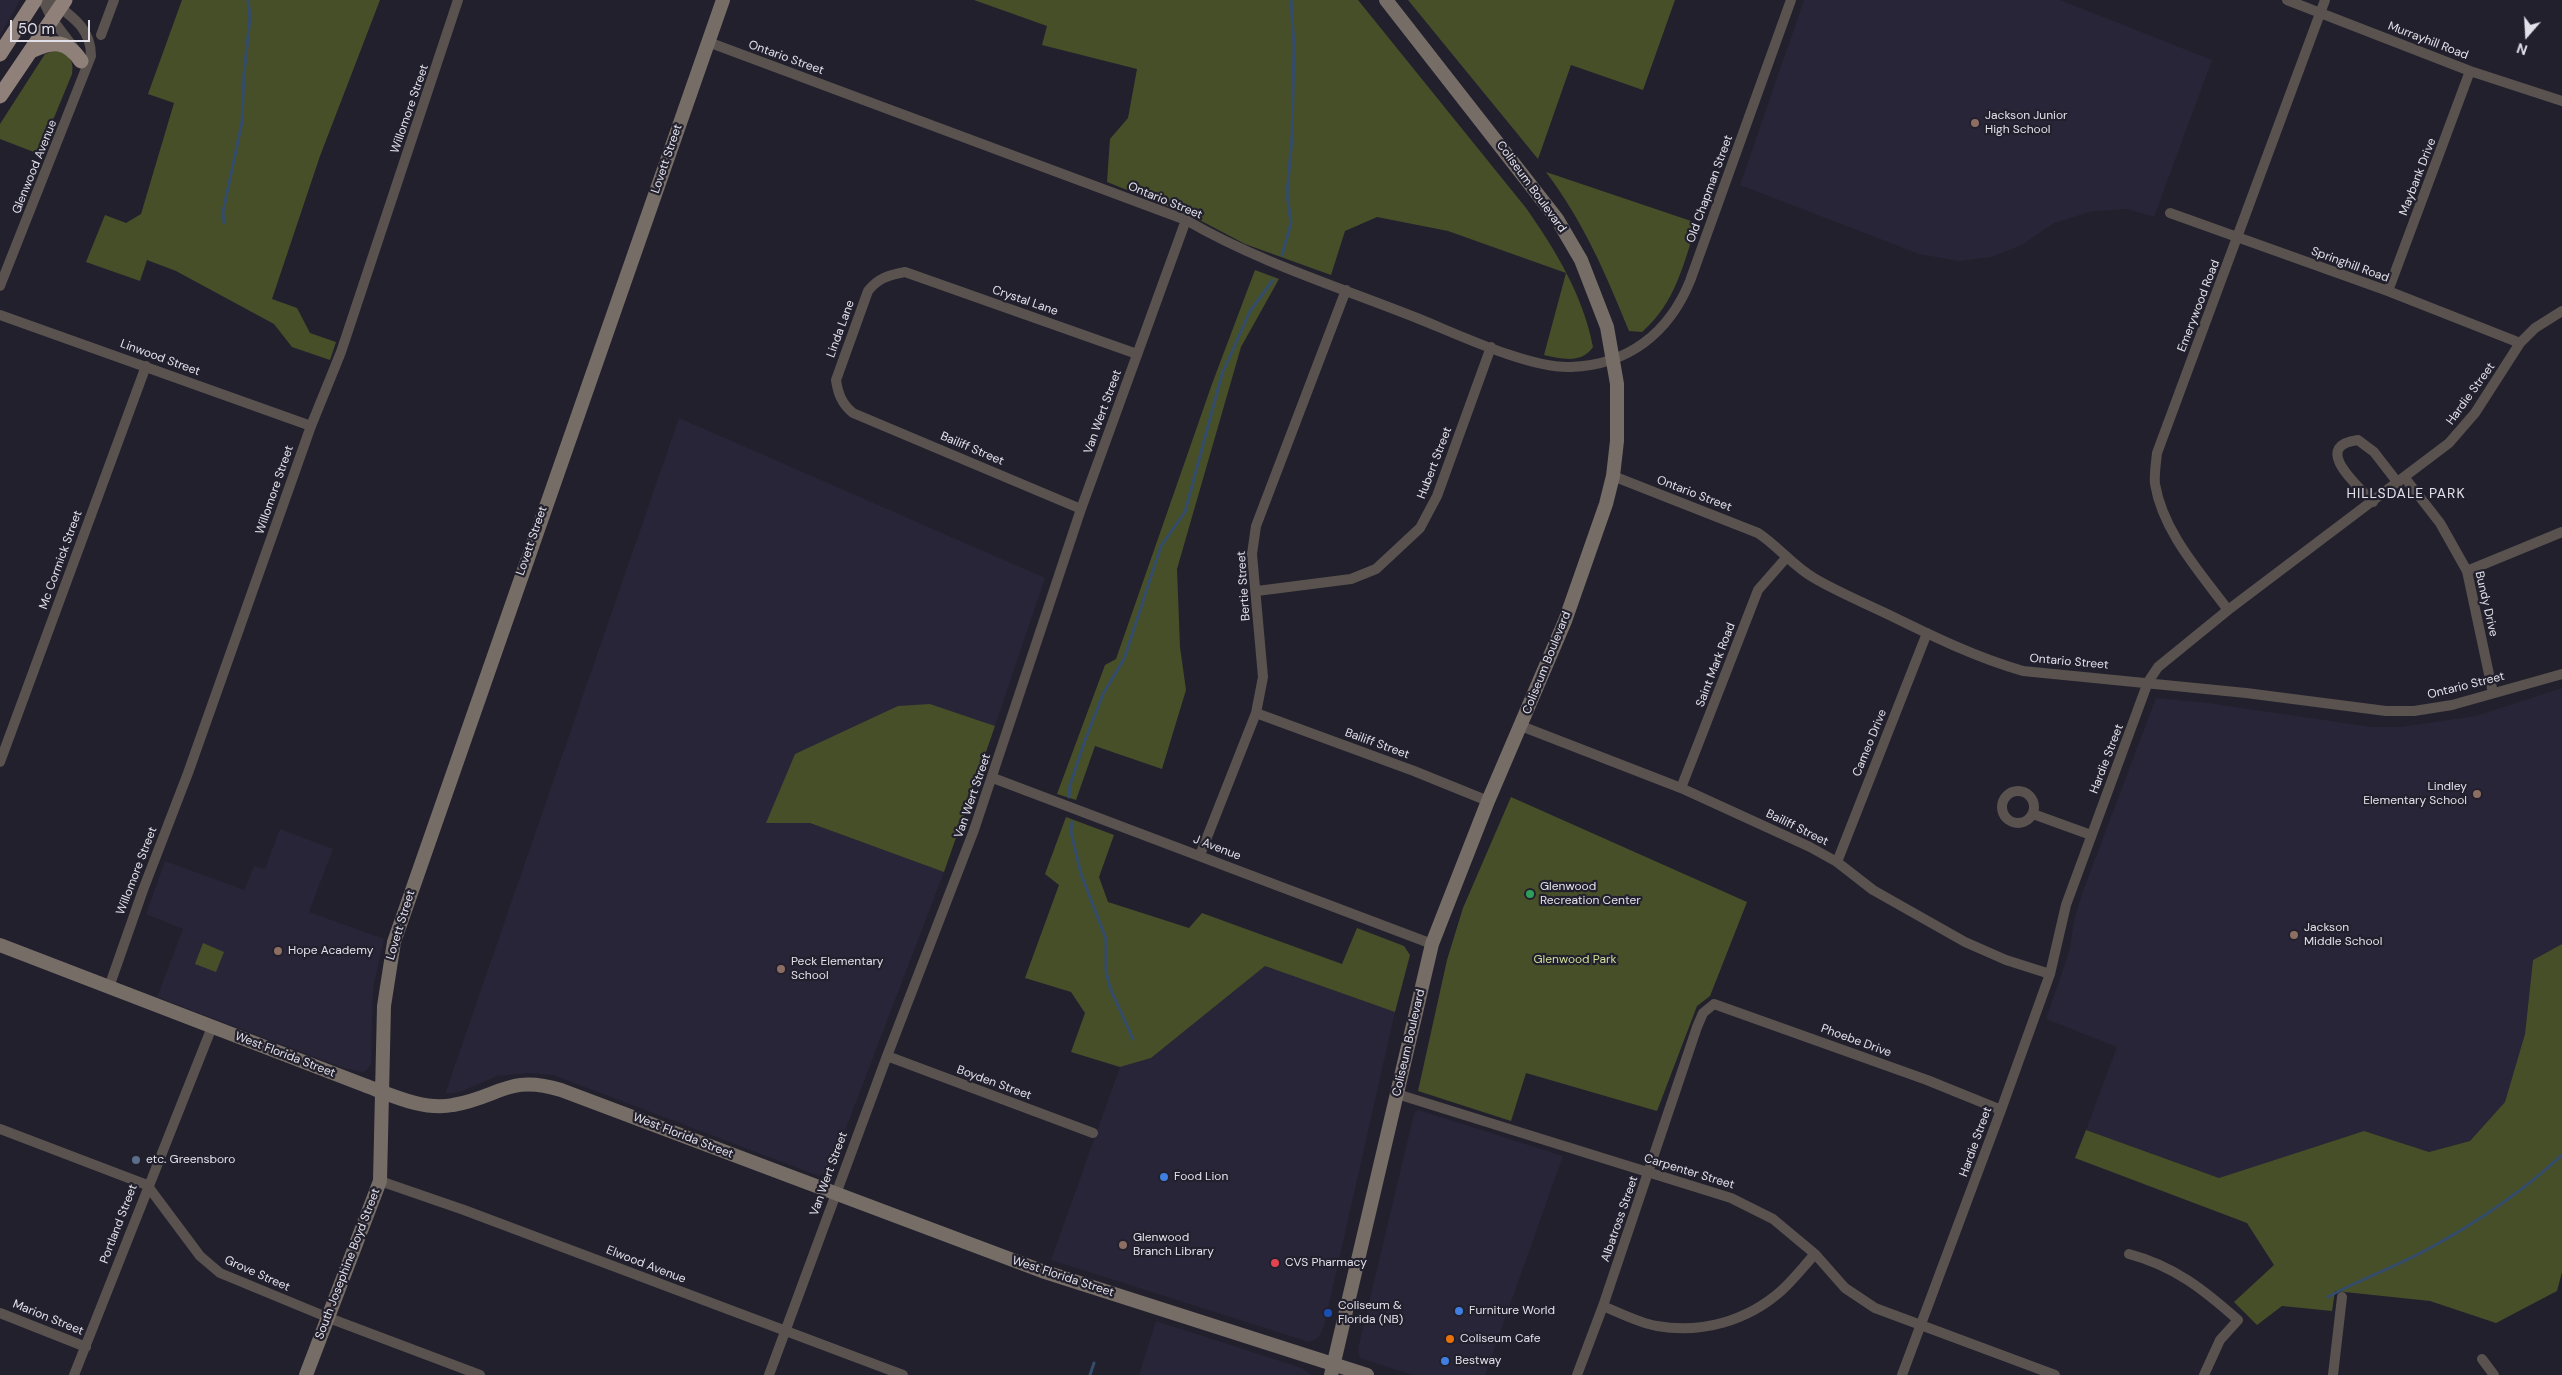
<!DOCTYPE html>
<html>
<head>
<meta charset="utf-8">
<style>
  body { margin:0 }
  #map { position:relative; width:2562px; height:1375px; overflow:hidden; background:#22202d; font-family:"DM Sans",sans-serif }
  canvas { display:block }
  .north { position:absolute; left:2502px; top:10px; width:50px; height:50px; -webkit-text-stroke:4px #22202d; paint-order:stroke; rotate:199deg; font-size:14px; font-weight:700; line-height:20px; text-align:center; color:#e2e1ea }
  .north::after { content:''; display:block; margin:auto; width:18px; height:22px; background:#e2e1ea; clip-path:polygon(50% 0,100% 100%,50% 72%,0 100%) }
  .scale { position:absolute; left:10px; top:20px; width:80px; height:22px; box-sizing:border-box; border:2px solid #e2e1ea; border-top:0; padding-left:6px; font-size:15px; line-height:18px; white-space:nowrap; color:#e2e1ea; -webkit-text-stroke:4px #22202d; paint-order:stroke }
</style>
</head>
<body>
<div id="map">
<canvas width="2562" height="1375"></canvas>
<div class="north">N</div>
<div class="scale">50 m</div>
</div>
<script>
const c = document.querySelector('canvas').getContext('2d');
c.lineJoin = 'round';
function fillPath(path, color) { c.fillStyle = color; c.fill(path, 'evenodd'); }
function stroke(path, color, width, dash) { c.strokeStyle = color; c.lineWidth = width; c.lineCap = dash ? 'butt' : 'round'; c.setLineDash(dash || []); c.stroke(path); }
function write(font, color, halo, rows, align = 'center') {
  c.font = font + ' "DM Sans",sans-serif'; c.lineWidth = 4.5; c.setLineDash([]); c.textBaseline = 'middle'; c.strokeStyle = halo; c.fillStyle = color; for (const [text, x, y, turn = 0] of rows) {
    c.save(); c.translate(x, y); c.rotate((+turn || 0) * Math.PI / 180); c.textAlign = isNaN(turn) ? turn : align; if (halo) c.strokeText(text, 0, 0); c.fillText(text, 0, 0); c.restore();
  }
}
const built = new Path2D(`
  M0,0H20L0,36Z
  M1804,0H2060L2212,60L2154,217L2127,209L2093,211L2054,223L2022,245L1991,257L1959,261L1919,254L1740,185Z
  M679,418L1045,578L995,726L930,704L795,754L767,823H810L944,872L830,1170L819,1176L553,1075L527,1073L497,1076L460,1092L445,1094Z
  M2562,688V944L2533,960L2525,1034L2505,1102L2470,1141L2429,1152L2364,1131L2219,1178L2086,1130L2117,1047L2046,1019L2070,949L2074,920L2083,891L2156,698L2208,703L2371,727H2401L2476,716Z
  M280,829L333,849L309,912L384,939L373,988L371,1064L366,1071L361,1072L341,1067L157,997L183,929L146,914L165,861L244,890L254,866L265,869Z
  M1265,966L1395,1012L1324,1326L1318,1338L1309,1342L1051,1260L1120,1067L1151,1058Z
  M1418,1110L1563,1156L1485,1375H1412L1360,1358L1358,1349L1414,1114Z
  M1156,1321L1302,1368L1311,1375H1139Z`);
const green = new Path2D(`
  M182,0H380L320,156L272,299L297,308L310,333L336,342L330,360L292,347L274,324L176,271L147,260L140,281L86,262L105,215L126,223L141,214L174,103L148,94Z
  M974,0H1358L1526,208C1556,251 1583,295 1593,347C1581,364 1563,359 1544,355L1566,273L1448,231L1377,217L1345,231L1331,275L1245,244L1192,216L1107,182L1110,139L1128,118L1137,69L1042,45L1047,26Z
  M1408,0H1675L1643,90L1571,65L1538,159Z
  M58,50C70,57 74,60 72,74L39,154L0,139V124L45,54Z
  M1546,172L1697,223C1683,265 1676,302 1642,332L1629,331C1605,272 1584,223 1546,172Z
  M1255,270L1279,279L1241,347L1177,569L1180,647L1186,690L1162,769L1095,746L1076,800L1057,794L1105,665L1116,659L1212,384Z
  M930,704L995,726L944,872L810,823H766L795,754L898,706Z
  M1511,797L1747,902L1710,996L1697,1006L1657,1111L1526,1073L1511,1121L1418,1091L1447,960L1463,908Z
  M1066,817L1114,835L1099,877L1108,902L1189,928L1202,913L1342,964L1357,928L1404,946L1410,955L1395,1012L1265,966L1151,1058L1120,1067L1071,1052L1085,1013L1071,992L1025,978L1059,885L1045,874Z
  M203,943L224,952L216,972L195,964Z
  M2562,944V1272L2557,1291L2496,1323L2430,1301L2335,1291L2332,1311L2282,1306L2257,1325L2234,1302L2274,1265L2247,1223L2075,1158L2086,1130L2219,1178L2364,1131L2429,1152L2470,1141L2505,1102L2525,1034L2533,960Z`);
const stream = new Path2D(`
  M224,223L223,212L242,122L244,74L250,18L248,0
  M1282,255L1291,223L1287,194L1292,137L1294,47L1291,0
  M1069,797L1070,785L1084,743L1103,694L1124,659L1161,546L1185,512L1222,374L1250,311L1273,280
  M1072,822L1071,832L1081,874L1106,939V971L1110,988L1133,1039
  M2328,1297C2360,1279 2396,1267 2428,1249C2476,1223 2522,1192 2562,1155
  M1090,1375L1094,1363`);
const street = new Path2D(`
  M43,0L52,19L77,52
  M2287,0L2470,71L2562,101
  M101,35L114,0
  M708,42L1186,220C1258,262 1339,287 1417,318C1457,334 1530,369 1571,367C1628,365 1669,333 1690,281L1791,0
  M2170,213L2388,291L2520,343
  M0,286L91,56C91,27 71,16 50,0
  M2388,291L2470,71
  M0,315L311,426
  M1613,476L1758,533C1778,546 1793,566 1814,578C1836,591 1860,601 1883,612C1928,634 1974,657 2023,671L2246,693L2386,711H2414L2452,705L2562,674
  M2405,478L2440,523L2467,571L2493,693
  M2373,502C2359,487 2310,446 2358,440L2374,452L2398,483
  M1081,509L853,413C842,404 838,394 836,380L868,291C878,278 889,275 905,272L1137,354
  M2467,571L2562,532
  M1257,591L1351,579L1376,569L1420,528L1437,496L1491,347
  M2228,610C2200,572 2163,532 2155,484C2154,475 2156,463 2157,453L2325,0
  M1256,713L1414,771L1488,801
  M1521,726L1681,788L1810,847L1837,862L1873,890L1965,942L2006,960L2050,974
  M0,762L146,366
  M993,778L1432,944
  M1681,788L1758,590L1786,558
  M2002 807a16 16 0 1 1 32 0a16 16 0 1 1-32 0Z
  M2033,814L2091,835
  M1200,855L1256,713L1263,677L1252,554L1256,526L1346,290
  M1837,862L1927,633
  M109,987L143,890L188,773L311,426L341,352L458,0
  M887,1056L1093,1133
  M1397,1094L1731,1198L1773,1219L1815,1254L1845,1288L1875,1308L2055,1375
  M0,1129L147,1185L200,1256L220,1273L329,1318L480,1375
  M380,1181L464,1210L903,1375
  M2129,1254C2174,1266 2203,1289 2238,1320L2220,1340L2204,1375
  M1603,1306C1620,1313 1639,1323 1657,1326C1701,1334 1747,1321 1781,1291C1793,1280 1804,1266 1815,1254
  M0,1313L86,1347
  M2482,1359L2494,1375
  M74,1375L212,1027
  M769,1375L887,1056L974,830L1081,509L1186,220
  M1577,1375L1603,1306L1697,1027L1703,1013L1714,1004L1927,1080L2001,1110
  M1902,1375L2001,1110L2050,974L2066,905L2148,682L2158,667L2228,610L2449,443L2475,413L2520,343L2535,328L2562,311
  M2333,1375L2342,1297`);
const secondary = new Path2D(`
  M0,945L364,1085C391,1095 424,1111 453,1105C500,1097 508,1074 561,1090L1042,1271L1367,1375
  M306,1375L380,1181L384,1006L394,942L723,0
  M1331,1375L1432,944L1488,801L1565,621L1606,504L1613,476L1617,441V384L1607,327L1581,260L1557,219L1386,0`);
const primary = new Path2D(`
  M31,51C53,41 66,39 81,61
  M0,54L35,0
  M0,96L65,0`);
const markers = [
  [1975,123,5,"#8d6e63"],
  [2477,794,5,"#8d6e63"],
  [1530,894,5,"#2e9e5b"],
  [2294,935,5,"#8d6e63"],
  [278,951,5,"#8d6e63"],
  [781,969,5,"#8d6e63"],
  [136,1160,5,"#5c6f8a"],
  [1164,1177,5,"#3f7fe0"],
  [1123,1245,5,"#8d6e63"],
  [1275,1263,5,"#e0444e"],
  [1459,1311,5,"#3f7fe0"],
  [1328,1313,5,"#1a4fb4"],
  [1450,1339,5,"#e8710a"],
  [1445,1361,5,"#3f7fe0"]
];
const streetNames = [
  ["Murrayhill Road",2428,41,21],
  ["Ontario Street",786,58,20],
  ["Willomore Street",410,109,-71],
  ["Lovett Street",667,159,-71],
  ["Glenwood Avenue",35,167,-68],
  ["Maybank Drive",2418,177,-69],
  ["Coliseum Boulevard",1531,187,54],
  ["Old Chapman Street",1710,189,-70],
  ["Ontario Street",1165,201,22],
  ["Springhill Road",2350,265,20],
  ["Crystal Lane",1025,301,19],
  ["Emerywood Road",2199,306,-69],
  ["Linda Lane",841,329,-70],
  ["Linwood Street",160,358,20],
  ["Hardie Street",2471,394,-54],
  ["Van Wert Street",1103,412,-70],
  ["Bailiff Street",972,449,23],
  ["Hubert Street",1435,463,-69],
  ["Willomore Street",275,490,-71],
  ["Ontario Street",1694,494,21],
  ["Lovett Street",532,541,-71],
  ["Mc Cormick Street",61,560,-70],
  ["Bertie Street",1244,586,-94],
  ["Bundy Drive",2486,604,77],
  ["Ontario Street",2069,662,5],
  ["Coliseum Boulevard",1547,663,-68],
  ["Saint Mark Road",1716,665,-69],
  ["Ontario Street",2466,686,-14],
  ["Cameo Drive",1870,743,-68],
  ["Bailiff Street",1377,744,20],
  ["Hardie Street",2107,759,-69],
  ["Van Wert Street",973,796,-71],
  ["Bailiff Street",1797,828,26],
  ["J Avenue",1217,848,21],
  ["Willomore Street",137,871,-69],
  ["Lovett Street",401,925,-73],
  ["Phoebe Drive",1856,1041,20],
  ["Coliseum Boulevard",1409,1043,-77],
  ["West Florida Street",285,1055,21],
  ["Boyden Street",994,1083,20],
  ["West Florida Street",683,1136,21],
  ["Hardie Street",1976,1142,-70],
  ["Carpenter Street",1689,1172,17],
  ["Van Wert Street",829,1174,-70],
  ["Albatross Street",1620,1219,-71],
  ["Portland Street",119,1224,-69],
  ["South Josephine Boyd Street",348,1264,-69],
  ["Elwood Avenue",646,1265,21],
  ["Grove Street",257,1274,24],
  ["West Florida Street",1063,1277,18],
  ["Marion Street",48,1318,22]
];
const poiNames = [
  ["Jackson Junior",1985,116],
  ["High School",1985,130],
  ["Lindley",2467,787,"right"],
  ["Elementary School",2467,801,"right"],
  ["Glenwood",1540,887],
  ["Recreation Center",1540,901],
  ["Jackson",2304,928],
  ["Middle School",2304,942],
  ["Hope Academy",288,951],
  ["Peck Elementary",791,962],
  ["School",791,976],
  ["etc. Greensboro",146,1160],
  ["Food Lion",1174,1177],
  ["Glenwood",1133,1238],
  ["Branch Library",1133,1252],
  ["CVS Pharmacy",1285,1263],
  ["Coliseum &",1338,1306],
  ["Florida (NB)",1338,1320],
  ["Furniture World",1469,1311],
  ["Coliseum Cafe",1460,1339],
  ["Bestway",1455,1361]
];
const parkNames = [
  ["Glenwood Park",1575,960]
];
const neighbourhoodNames = [
  ["HILLSDALE PARK",2406,494]
];
fillPath(built, '#292538');
fillPath(green, '#474f29');
stroke(stream, '#334c6b', 3);
stroke(street, '#59524e', 10);
stroke(secondary, '#776d67', 14);
stroke(primary, '#8f817a', 15);
for (const [x, y, r, color] of markers) { const dot = new Path2D(); dot.arc(x, y, r, 0, 2 * Math.PI); c.fillStyle = color; c.fill(dot); stroke(dot, '#22202d', 2); }
write('12px', '#e2e1ea', '#22202d', streetNames);
write('12px', '#e2e1ea', '#22202d', poiNames, 'left');
write('12px', '#d0df9a', '#22202d', parkNames);
c.letterSpacing = '1px';
write('14px', '#e2e1ea', '#22202d', neighbourhoodNames);
c.letterSpacing = '0px';
</script>
</body>
</html>
